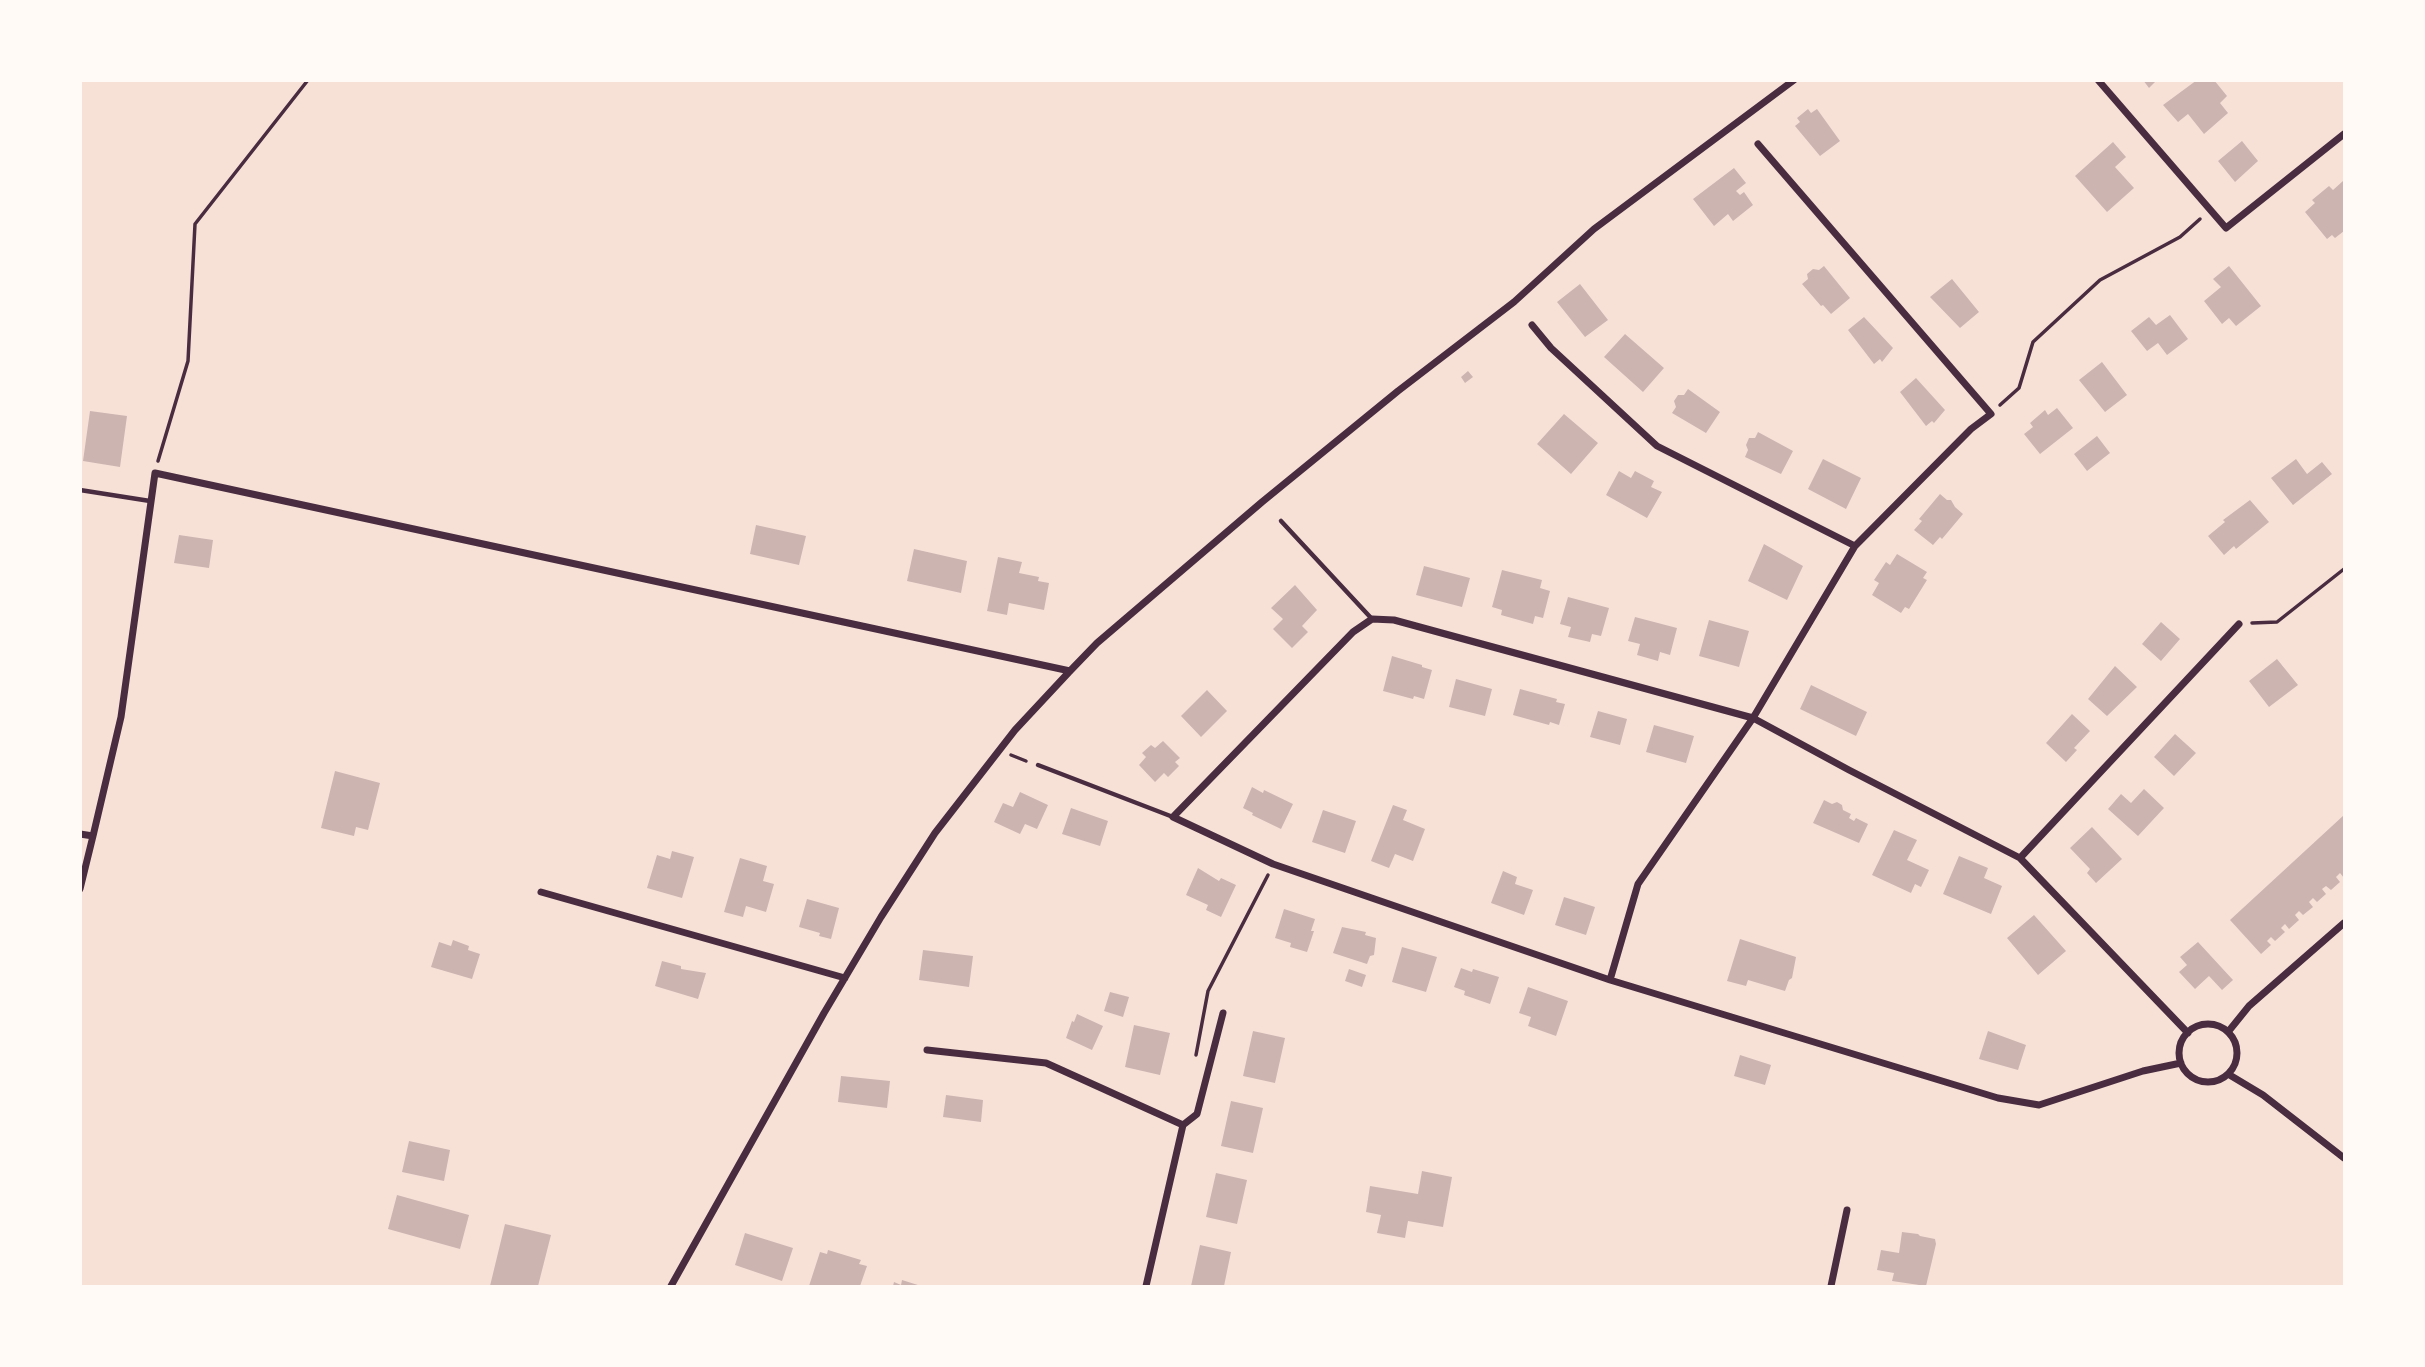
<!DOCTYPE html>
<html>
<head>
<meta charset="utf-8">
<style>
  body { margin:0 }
  #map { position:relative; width:2425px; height:1367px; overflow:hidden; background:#f7e1d7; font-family:"Space Grotesk",sans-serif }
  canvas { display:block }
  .frame { position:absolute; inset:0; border:82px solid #fffaf5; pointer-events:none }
</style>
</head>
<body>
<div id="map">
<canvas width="2425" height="1367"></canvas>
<div class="frame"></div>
</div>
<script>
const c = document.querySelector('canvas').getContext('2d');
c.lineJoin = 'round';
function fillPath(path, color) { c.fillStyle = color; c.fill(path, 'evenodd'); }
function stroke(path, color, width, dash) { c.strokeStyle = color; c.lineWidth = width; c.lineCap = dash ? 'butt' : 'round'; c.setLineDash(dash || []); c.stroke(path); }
const building = new Path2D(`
  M2143,80H2157L2149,88Z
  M2197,80H2214L2227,96L2220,103L2228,113L2204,134L2188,114L2178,122L2163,105Z
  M1808,109L1811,113L1817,109L1840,141L1820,156L1795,126L1800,122L1797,118Z
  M2242,141L2258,161L2235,182L2218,161Z
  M2113,142L2126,157L2115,167L2134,188L2107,212L2075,176Z
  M1734,168L1746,183L1736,191L1740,195L1744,192L1753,205L1733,221L1728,214L1714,226L1693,199Z
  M2343,181L2344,231L2335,238L2332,235L2327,239L2305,212L2315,203L2312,200L2329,186L2333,190Z
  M1824,266L1850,298L1831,314L1823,305L1821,306L1802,284L1808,279L1807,274L1813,269L1819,270Z
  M2229,266L2261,306L2236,326L2229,318L2222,324L2204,301L2221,287L2213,279Z
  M1952,279L1979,312L1960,328L1930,297Z
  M1580,284L1608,320L1585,337L1557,302Z
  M2170,315L2188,339L2167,355L2158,343L2147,351L2131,331L2149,317L2156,325Z
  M1864,317L1893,348L1882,362L1880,359L1874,364L1848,330Z
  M1625,334L1664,368L1643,392L1604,357Z
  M2102,362L2127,395L2105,412L2079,380Z
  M1468,371L1473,377L1465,383L1461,377Z
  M1916,378L1945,410L1934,423L1932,421L1926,426L1900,392Z
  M1688,389L1720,412L1706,433L1672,413L1676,407L1674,401L1678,395H1684Z
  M2057,408L2073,428L2040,454L2024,434L2033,427L2030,423L2045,410L2048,415Z
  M90,411L127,416L120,467L83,461Z
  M1564,414L1598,443L1571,474L1537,444Z
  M1758,432L1793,451L1781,474L1745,457L1748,450L1746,445L1749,438H1755Z
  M2097,436L2110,453L2087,471L2074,454Z
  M1823,459L1861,478L1846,509L1808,489Z
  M2296,459L2307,474L2322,462L2332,474L2293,505L2271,478Z
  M1619,471L1631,478L1635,471L1654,481L1651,487L1662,492L1647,518L1606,495Z
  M1940,494L1947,500H1951L1955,507L1963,514L1942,539L1940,537L1933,545L1914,530L1922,521L1919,519Z
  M2250,500L2269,522L2236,549L2234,546L2224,555L2208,536L2225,522L2223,520Z
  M756,525L806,536L799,565L750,554Z
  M179,535L213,540L209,568L174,563Z
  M1764,544L1803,566L1787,600L1748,581Z
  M914,549L967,561L961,593L907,581Z
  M1897,554L1927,572L1923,578L1927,580L1909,609L1905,607L1901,613L1872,595L1879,583L1874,580L1886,562L1890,565Z
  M998,557L1022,562L1019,573L1039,577L1038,581L1049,583L1044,610L1009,603L1007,615L987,611Z
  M1424,566L1470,578L1462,607L1416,595Z
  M1502,570L1542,580L1540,588L1550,591L1543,618L1535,616L1533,624L1501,615L1502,610L1492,607Z
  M1295,585L1317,610L1302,626L1308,632L1292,648L1273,629L1283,619L1271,608Z
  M1568,597L1609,608L1601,636L1592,634L1590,642L1568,637L1571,627L1560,624Z
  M1635,617L1677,628L1670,655L1660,652L1658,661L1637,655L1640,644L1628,641Z
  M1709,620L1749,631L1739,667L1699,656Z
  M2161,622L2180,639L2161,661L2142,644Z
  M1392,656L1422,665V667L1432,670L1424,699L1414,696L1413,699L1383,691Z
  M2277,659L2298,685L2269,707L2249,681Z
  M2115,666L2137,687L2107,716L2088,699Z
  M1456,679L1492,689L1485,716L1449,707Z
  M1811,685L1867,712L1856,736L1800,709Z
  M1520,689L1557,699L1556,702L1565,704L1559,725L1550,722L1549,725L1513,715Z
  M1207,690L1227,711L1201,737L1181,716Z
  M1598,711L1627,719L1620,745L1590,737Z
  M2072,714L2090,731L2074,748L2077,750L2066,762L2046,743Z
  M1654,725L1694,736L1686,763L1646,752Z
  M2175,734L2196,753L2174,776L2154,757Z
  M1163,741L1180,758L1175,762L1179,766L1168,777L1164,773L1155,782L1139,765L1146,757L1142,753L1151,745L1155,748Z
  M335,771L380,783L368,830L356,827L354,836L321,828Z
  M1252,787L1263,793L1264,790L1293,804L1281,829L1252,815L1253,813L1243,808Z
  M2144,789L2164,808L2138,836L2108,809L2121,794L2131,803Z
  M1020,792L1048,805L1037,829L1025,824L1020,834L994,822L1003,803L1013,807Z
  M1824,800L1832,804L1837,802L1842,805L1843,810L1851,814L1849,818L1854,821L1856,818L1868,824L1859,843L1813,823Z
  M1393,805L1407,810L1403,820L1425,829L1413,861L1395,854L1389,868L1371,861Z
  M1071,808L1108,821L1100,846L1062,834Z
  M1323,810L1356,821L1345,853L1312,842Z
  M2344,815V878L2340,873L2336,877L2340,882L2331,890L2326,886L2322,889L2326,894L2317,902L2313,898L2309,902L2313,907L2303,915L2299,911L2295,915L2299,920L2289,929L2285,924L2281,928L2285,932L2275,941L2271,937L2267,941L2271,945L2261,954L2230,920Z
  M2092,827L2122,859L2096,883L2087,873L2090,869L2070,848Z
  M1894,830L1917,840L1907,860L1929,870L1921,887L1915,884L1911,893L1872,875Z
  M672,851L694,857L682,898L647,888L657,855L670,859Z
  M1959,856L1988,868L1984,878L2002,886L1991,914L1943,894Z
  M740,858L767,866L763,881L774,884L766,912L746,906L743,917L724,912Z
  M1198,868L1219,881L1221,878L1236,885L1221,917L1206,910L1208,905L1186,895Z
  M1503,871L1517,877L1515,884L1533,890L1524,915L1491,903Z
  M1564,897L1595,907L1586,935L1555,925Z
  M807,899L839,908L831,939L819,936L820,933L799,927Z
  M1284,909L1315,919L1311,931H1314L1307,952L1290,947L1291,943L1275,938Z
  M2034,915L2066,951L2038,975L2007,938Z
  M1342,927L1366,932L1365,935L1376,938L1374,955L1370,956L1367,964L1333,953Z
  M1740,939L1796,957L1792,978L1789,980L1785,991L1748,980L1746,986L1727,981Z
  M453,940L469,946L468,950L480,954L472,979L431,967L439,942L451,946Z
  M2198,942L2233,980L2222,990L2209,976L2195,989L2179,972L2187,965L2180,957Z
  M1402,947L1437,957L1426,992L1392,982Z
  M923,950L973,956L969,987L919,980Z
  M662,961L681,966V969L706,973L698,999L655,986Z
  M1461,968L1472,972L1473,969L1499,977L1490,1004L1464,995L1465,991L1454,987Z
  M1349,969L1366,975L1362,987L1345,981Z
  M1528,987L1568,1001L1556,1036L1528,1026L1531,1017L1519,1013Z
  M1110,992L1129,997L1123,1017L1104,1011Z
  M1077,1014L1103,1026L1092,1050L1066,1038L1072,1021L1074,1022Z
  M1134,1025L1170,1033L1160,1075L1125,1067Z
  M1253,1031L1285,1038L1275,1083L1243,1076Z
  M1988,1031L2026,1045L2018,1070L1979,1059Z
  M1740,1055L1771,1065L1765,1085L1734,1076Z
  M841,1076L890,1081L887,1108L838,1102Z
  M946,1095L983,1100L981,1122L943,1117Z
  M1231,1101L1263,1108L1253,1153L1221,1146Z
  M409,1141L450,1150L444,1181L402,1172Z
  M1422,1171L1452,1177L1443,1227L1408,1221L1405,1238L1377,1233L1381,1215L1366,1212L1370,1186L1418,1194Z
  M1216,1173L1247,1180L1237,1224L1206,1217Z
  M397,1195L469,1215L460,1249L388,1229Z
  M505,1224L551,1235L538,1286H490Z
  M1902,1232L1918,1234L1920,1236L1935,1239L1936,1244L1926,1286L1892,1281L1894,1273L1877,1270L1881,1250L1899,1253Z
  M745,1233L793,1248L782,1281L735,1265Z
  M1200,1245L1231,1252L1224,1286H1191Z
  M828,1250L861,1260L859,1264L867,1266L860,1286H809L820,1252L827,1254Z
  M902,1280L921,1286H893L894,1282L901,1285Z`);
const path = new Path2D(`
  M2000,405L2019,388L2033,342L2100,280L2180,237L2200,219
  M158,461L188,361L195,224L308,80
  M2252,623L2277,622L2344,569
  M1011,755L1026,761
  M1196,1055L1208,991L1268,875`);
const service = new Path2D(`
  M80,490L150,501
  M1281,521L1372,619
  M1038,765L1173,817`);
const minor = new Path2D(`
  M2098,80L2226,228L2344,134
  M1532,325L1551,348L1657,446L1855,546
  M80,834L93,836L80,889
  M93,836L121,717L155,473L1070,671
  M2020,858L2239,624
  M541,892L845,978
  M1610,980L1638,884L1753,718L1855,546L1971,429L1991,414L1758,144
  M2179 1053a29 29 0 1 1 58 0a29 29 0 1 1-58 0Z
  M2228,1032L2249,1006L2344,923
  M927,1050L1046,1063L1183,1125
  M2181,1063L2143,1071L2039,1105L1998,1098L1610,980L1273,864L1173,817L1353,632L1372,619L1394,620L1753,718L1849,770L2020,858L2188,1033
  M2228,1074L2263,1095L2344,1158
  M671,1286L824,1013L881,917L935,833L1015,730L1070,671L1097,643L1262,502L1398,391L1514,302L1594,229L1794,80
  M1146,1286L1183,1125L1197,1114L1223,1013
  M1831,1286L1847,1210`);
fillPath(building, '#ccb4b1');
stroke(path, '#4a2c40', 3.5);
stroke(service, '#4a2c40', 4.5);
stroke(minor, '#4a2c40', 7);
</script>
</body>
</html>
